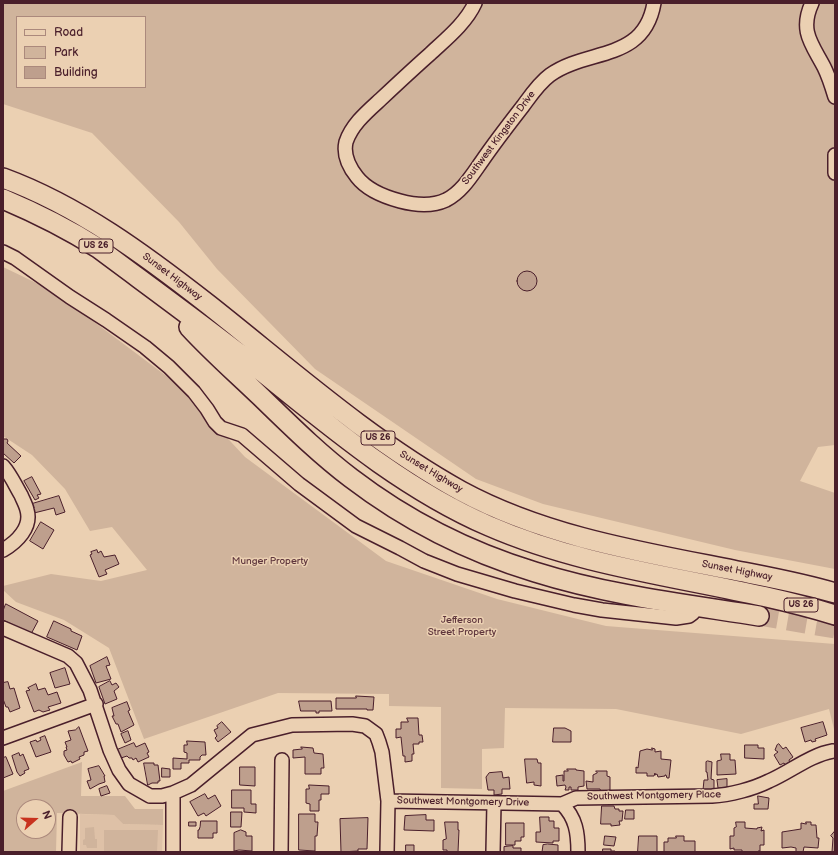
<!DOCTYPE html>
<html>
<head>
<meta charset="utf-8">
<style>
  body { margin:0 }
  #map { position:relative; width:838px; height:855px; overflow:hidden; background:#ebd0b2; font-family:"Balsamiq Sans",sans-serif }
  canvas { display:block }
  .frame { position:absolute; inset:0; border:4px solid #4a1f2b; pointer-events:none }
  .legend { position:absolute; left:16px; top:16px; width:130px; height:72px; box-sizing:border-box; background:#ebd0b2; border:1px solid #ab897c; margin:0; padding:5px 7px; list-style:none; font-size:12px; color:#4a1f2b }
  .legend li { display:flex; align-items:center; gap:8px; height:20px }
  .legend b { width:20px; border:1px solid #ab897c }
  .north { position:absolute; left:16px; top:799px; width:40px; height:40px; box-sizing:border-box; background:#ebd0b2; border:1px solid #ab897c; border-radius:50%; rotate:70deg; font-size:11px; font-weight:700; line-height:16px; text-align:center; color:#4a1f2b }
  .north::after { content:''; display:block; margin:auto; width:14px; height:18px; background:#c8321e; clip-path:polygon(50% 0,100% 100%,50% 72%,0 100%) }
</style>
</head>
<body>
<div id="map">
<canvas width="838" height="855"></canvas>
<div class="frame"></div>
<ul class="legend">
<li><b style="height:5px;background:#ebd0b2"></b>Road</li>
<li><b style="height:11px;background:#d0b49c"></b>Park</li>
<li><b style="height:11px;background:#be9f8d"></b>Building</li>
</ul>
<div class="north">N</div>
</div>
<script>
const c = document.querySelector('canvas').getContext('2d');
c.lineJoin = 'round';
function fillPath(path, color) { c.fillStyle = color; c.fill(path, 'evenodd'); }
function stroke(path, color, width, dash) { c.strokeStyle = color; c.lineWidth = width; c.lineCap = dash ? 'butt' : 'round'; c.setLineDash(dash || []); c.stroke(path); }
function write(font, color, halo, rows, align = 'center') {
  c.font = font + ' "Balsamiq Sans",sans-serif'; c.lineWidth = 3; c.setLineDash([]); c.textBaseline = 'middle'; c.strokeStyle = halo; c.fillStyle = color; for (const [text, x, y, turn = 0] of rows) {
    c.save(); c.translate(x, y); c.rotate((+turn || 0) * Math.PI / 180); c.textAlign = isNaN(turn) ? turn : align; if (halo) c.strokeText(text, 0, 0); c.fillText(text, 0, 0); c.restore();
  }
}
const built = new Path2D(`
  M80,814L114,815L123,824L163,825L162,852H80Z`);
const green = new Path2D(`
  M3,3H835V445L818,447L800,481L835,493V569L735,550L543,504L476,479L315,369L217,269L179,222L92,133L3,104ZM17,17H145V87H17Z
  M3,267L53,291L177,384L245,457L386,561L497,599L606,626L835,644V733L829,709L741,734L616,709L505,708L504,748L482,749V789L441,788V707L389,706V694L278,693L144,739L109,648L64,620L16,602L3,590V586L51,574L101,581L147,570L112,527L90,531L65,489L32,455L3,436Z
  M82,762L81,796H125L135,809H163V825L123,824L114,815L57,813L56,852H3V791ZM24,807H48V831H24Z
  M94,827L95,839H97V848H87L86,845H83V840L85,839V828Z
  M104,830H158L157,852H104Z`);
const building = new Path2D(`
  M517 281a10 10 0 1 1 20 0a10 10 0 1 1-20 0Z
  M3,439H7L8,441L7,443L21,456L14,463L3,453Z
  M32,477L41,494L37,495L39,498L35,500L24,481Z
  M59,496L65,512L56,515L54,508L34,513L32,504Z
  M41,522L54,530L43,549L30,541Z
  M97,550L98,553L101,551L104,557L115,555L119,564L105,570L107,574L99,577L90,555L92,554L91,552Z
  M6,604L38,621L31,634L3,620V611Z
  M54,621L71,629V631L82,636L77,650L47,637Z
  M107,657L110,665L106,666L111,679L96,683L90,666Z
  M65,668L70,684L55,688L50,673Z
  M110,681L112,685L116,683L119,687L114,691L117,699L105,704L99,687Z
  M8,682L10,689L14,688L20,708L10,712L8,707H6L3,699V683Z
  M36,684L38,690L45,688L48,695L57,692L61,703L48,707L50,710L43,712L39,710L34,712L26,691L30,690L28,688Z
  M356,696L374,697L373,710H367V709H336V698H356Z
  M299,701H331L332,711H319V713H316V711H301Z
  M127,702L130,710L128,711L134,725L121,732L118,724H116L112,716H114L112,708Z
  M407,718H418L419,735H422L423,742H419V744H413L414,754H412V761L405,762V756H403L401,737L396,738V729H401V722H408Z
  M222,722L231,732L218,742L215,738L217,736L214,730L218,728L217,726Z
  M823,722L827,735L815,739L816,741L812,742L811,740L805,742L801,728Z
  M79,727L88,751L84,752V755L79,757L80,759L72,763L71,761L68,762L64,755V751L67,750L66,747H67L65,742L71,740L68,731L75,730Z
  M554,728H565L571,731V742H553Z
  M128,731L131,740L125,743L121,734Z
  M45,736L51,752L36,757L30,742L36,740L37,742L41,740L40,738Z
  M187,741L205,742L206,755H202L200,757V760H189V763H181V769H173V758L187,759V753L184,752V745H187Z
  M134,743L136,747L145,743L149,752L147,753L149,757L138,762L136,758L133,760L132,758H129L127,756L121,758L117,750Z
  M779,744L783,749L786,747L793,757L789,760L790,763L786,766L784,763L780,765L774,755L778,752L775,750L777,745Z
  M745,745H758V748H764V759L745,758Z
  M301,747L313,748L314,753L323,754L324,768H321V774H305V757L293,758V750L302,749Z
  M652,748L655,749V752L661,751V759L671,760L669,778H667L666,775H665V776L658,777L657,774L655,775V773L654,776H647V773H636V767L638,768L640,751L647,749L652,750Z
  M19,753L20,756L23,754L29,769L24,771L25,773L20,776L17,772L12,756Z
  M721,754H730V760H735L736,774L717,775V761L721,760Z
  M6,757L13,774L3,778V758Z
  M525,759H537L538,763H541V786L534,785V782L527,783Z
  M708,761L712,762L711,779L714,780V794L703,790L704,780H708L707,772H706V762Z
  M144,763H154V765H158L160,781H158V783H152L148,785Z
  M99,766L105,776H104L105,782L99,784L90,789L87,781L91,780L88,769Z
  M240,767H255V786L240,785Z
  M162,768L170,769V777H162Z
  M567,769H576V770L584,771V786L578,787V790H571V787H569V790H565L566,787L565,785L557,786L556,776L563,775V781H564V771H568Z
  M596,771H607V776L610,777V790L601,792L600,789H587L586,781L593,782V775L597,773Z
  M502,772L503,778L509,777L510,789H502V794L494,795V790H488L486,777L489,773Z
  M727,779V788H718L717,780Z
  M309,785L329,786V794H321V800H319V811H310V804L306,803V789H309Z
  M107,786L110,793L101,796L99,789Z
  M232,790H251V804H256V813L244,812V808H232Z
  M205,794L208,799L215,795L221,806L206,816L204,813L198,816L190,802Z
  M758,796L769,798L768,809H754V804H758Z
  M602,806H614L615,809H619V811H623L622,821H619L620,825L611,826V824H601Z
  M626,810H634V819H625Z
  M231,812H242L241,827H231Z
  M299,814H315V822H318L317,836H315V851L299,850Z
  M426,815V820H434V831L404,830L405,816Z
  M540,817H549V821H554V828H559V841H553V843L536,842V832H540Z
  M368,818L367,849H358V851L341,852L340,819Z
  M201,821H217V833H213V838H198V830H199L200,827Z
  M189,822H196V826H189Z
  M445,822H458V830H459L458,852H447V850H443V840L446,839Z
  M736,822H745V828L757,829V828L762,827L761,831L764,830V845H760V851H758V852H742V850H734V848L730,849V836H734V828L736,827Z
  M806,822H811V825H816L817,838H819L818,848L804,847L803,852H796V848L791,847L782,848V832L801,829V823L806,824Z
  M506,823H524V837H521V841H515V845H506Z
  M241,830L246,832V836H252V851L239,850L234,851V833Z
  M835,831V852H832L833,838L831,836Z
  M605,836L616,837L614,846L604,845Z
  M639,836H657V852H638Z
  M676,836H684V841H695V852H664V842H668V838H676Z
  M548,844L558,845V852H542L543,845Z
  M406,845H414V852H406Z
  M513,846V848H521V852H504V847Z
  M603,849H611V851H615V852H603Z`);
const highwayTunnel = new Path2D(`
  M759,616L835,629`);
const minor = new Path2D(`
  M475,3C466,23 446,39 430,54C413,69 397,84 381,99C368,111 352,124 346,142C343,155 349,167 357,177C367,190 385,197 400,201C415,205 431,207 446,200C462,192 472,175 482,161C495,142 509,124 523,106C531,95 539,83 550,75C588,48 644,62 654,3
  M812,3C799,31 812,44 824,67C829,77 832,87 835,97
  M835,155V173
  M3,252L15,258L70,297L106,320L145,347L169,367L194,392L207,409L215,422L221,428L242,435L299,484L356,526L400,548L424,561L457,574L515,591L574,605L602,610L676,618L689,616L693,613L697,606
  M3,466C11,475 15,485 21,495C23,500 26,505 27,510C32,527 17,542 3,550
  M3,628L68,656L76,663L90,690L110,750L119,770L129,784L150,796H162L173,793L191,785L252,735L292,725L352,724L365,726L376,734L379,742L382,752L388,801L387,852
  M3,738L96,704
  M173,793V852
  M388,801L562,804C576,818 578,833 578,852
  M562,804L576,798L712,796C730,795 753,789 769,781C790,772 810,755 833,751
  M69,852L70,817
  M281,852L282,760
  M493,852L494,803`);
const highway = new Path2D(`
  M3,178C79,206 145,255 209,305C290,369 369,440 461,491C544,536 641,552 733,570C768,577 802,583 835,593
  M3,199C36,213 68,229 98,248C149,286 200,323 250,362C325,422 399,487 489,526C599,574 721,580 835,615
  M189,327C211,351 236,373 260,396C289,424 318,453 351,478C406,520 469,552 535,572C608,595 684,604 759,616`);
const shields = [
  [96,246,34],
  [378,438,34],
  [801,605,34]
];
const shieldNames = [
  ["US 26",96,246],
  ["US 26",378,438],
  ["US 26",801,605]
];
const streetNames = [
  ["Southwest Kingston Drive",499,138,-53],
  ["Sunset Highway",172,277,37],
  ["Sunset Highway",431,472,31],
  ["Sunset Highway",737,571,11],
  ["Southwest Montgomery Place",654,796,-1],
  ["Southwest Montgomery Drive",463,802,1]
];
const parkNames = [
  ["Munger Property",270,561],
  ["Jefferson",462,620],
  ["Street Property",462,632]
];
fillPath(built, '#dec1a7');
fillPath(green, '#d0b49c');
fillPath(building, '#be9f8d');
stroke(building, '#4a1f2b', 1);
stroke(highwayTunnel, '#cbad97', 19, [19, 10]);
stroke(minor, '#4a1f2b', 16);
stroke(highway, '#4a1f2b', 22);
stroke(minor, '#ebd0b2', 13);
stroke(highway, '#ebd0b2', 19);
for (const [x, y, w] of shields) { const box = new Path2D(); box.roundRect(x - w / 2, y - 7, w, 14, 3); c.fillStyle = '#ebd0b2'; c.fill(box); stroke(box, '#4a1f2b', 1); }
write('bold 9px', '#4a1f2b', null, shieldNames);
write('10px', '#4a1f2b', '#ebd0b2', streetNames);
write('10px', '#5e353c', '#ebd0b2', parkNames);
</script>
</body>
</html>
